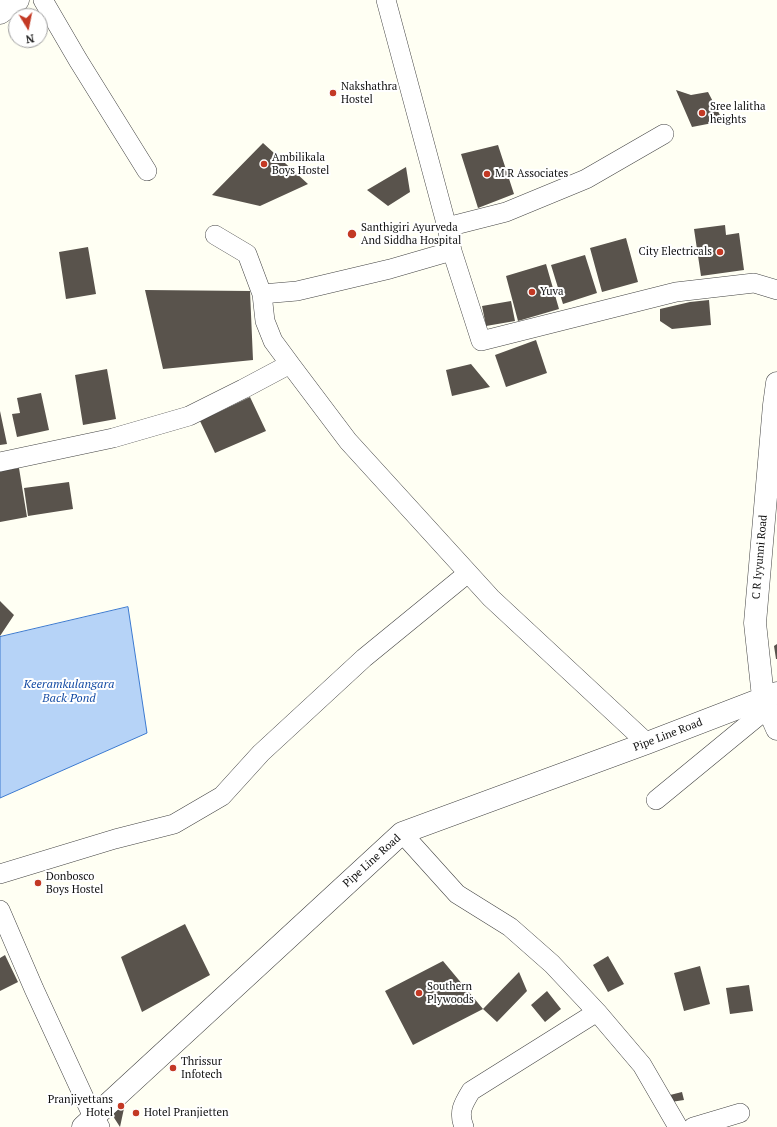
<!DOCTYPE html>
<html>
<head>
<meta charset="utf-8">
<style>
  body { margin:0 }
  #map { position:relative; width:777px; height:1127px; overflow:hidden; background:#fffff3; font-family:"PT Serif",serif }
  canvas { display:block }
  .north { position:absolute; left:8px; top:8px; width:40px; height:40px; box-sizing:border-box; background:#fff; border:1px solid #9f9f9f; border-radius:50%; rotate:170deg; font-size:11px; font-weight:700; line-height:16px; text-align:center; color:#101010 }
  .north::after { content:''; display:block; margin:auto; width:14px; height:18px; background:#c33924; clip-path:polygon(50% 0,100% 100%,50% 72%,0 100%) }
</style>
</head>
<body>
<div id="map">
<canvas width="777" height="1127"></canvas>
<div class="north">N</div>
</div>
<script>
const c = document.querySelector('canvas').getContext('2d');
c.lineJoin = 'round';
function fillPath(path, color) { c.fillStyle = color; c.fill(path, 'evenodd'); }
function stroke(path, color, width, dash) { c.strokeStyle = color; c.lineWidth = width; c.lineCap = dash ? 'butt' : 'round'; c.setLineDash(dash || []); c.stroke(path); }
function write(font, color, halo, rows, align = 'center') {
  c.font = font + ' "PT Serif",serif'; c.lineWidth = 4; c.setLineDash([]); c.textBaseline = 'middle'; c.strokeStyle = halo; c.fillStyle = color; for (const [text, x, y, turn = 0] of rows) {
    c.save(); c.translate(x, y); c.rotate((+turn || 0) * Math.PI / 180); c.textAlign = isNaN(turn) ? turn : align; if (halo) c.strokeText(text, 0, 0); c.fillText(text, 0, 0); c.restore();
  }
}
const water = new Path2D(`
  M128,607L147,733L0,798V637Z`);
const building = new Path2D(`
  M676,90L691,95L708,92L723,121L692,127Z
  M263,143L308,184L260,206L212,195Z
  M498,145L514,194L478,208L461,154Z
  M406,167L410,192L388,206L367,190Z
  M725,225L726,235L739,233L744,270L701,276L694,229Z
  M626,238L638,282L602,292L590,248Z
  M88,247L96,294L66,299L59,252Z
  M585,255L597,293L563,304L551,265Z
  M546,264L559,309L518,321L506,276Z
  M145,290L250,291L253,360L163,369Z
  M709,300L711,325L672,329L660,321V309L690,302Z
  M511,301L515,321L486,326L482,306Z
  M536,340L547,373L506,387L495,355Z
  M471,364L490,387L452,396L446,370Z
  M107,369L116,419L83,425L75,375Z
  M41,393L49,430L17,437L12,414L20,413L17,398Z
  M250,397L266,431L215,453L200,421Z
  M0,411L7,444L0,445Z
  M19,468L27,517L0,522V471Z
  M69,482L73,509L28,516L24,488Z
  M0,601L14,615L0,636Z
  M777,644V659H776L774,646Z
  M185,924L210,975L142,1012L121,957Z
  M5,955L18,982L0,991V958Z
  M608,956L624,984L608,992L593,965Z
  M443,961L483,1009L519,972L527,991L497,1022L483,1009L413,1045L385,991Z
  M700,966L710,1004L684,1011L674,973Z
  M749,985L753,1011L730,1014L726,988Z
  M547,991L561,1009L545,1022L531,1005Z
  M682,1092L684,1100L671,1102L670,1095Z
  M126,1099L120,1127L111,1113Z`);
const minor = new Path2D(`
  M43,0L78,60L147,171
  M386,0L447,227L452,251L481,341L676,292L754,283L777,290
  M447,227L506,212L586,179L664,134
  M215,235L247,254L262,294
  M290,364L273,341L265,321L262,294L297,291L390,269L452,251
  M0,462L113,438L189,416L243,389L290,364L348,441L491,598L647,743
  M656,800L768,708
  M402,833L457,894L510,927L552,964L597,1012L642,1065L678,1127
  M0,874L115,839L174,824L222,796L261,753L364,658L468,573
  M0,910L34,989L93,1117L100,1127
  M464,1127C458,1112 463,1104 471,1091L597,1012
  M693,1127L740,1113`);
const tertiary = new Path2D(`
  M0,13L18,0
  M777,383L774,405L755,623L763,697L777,729
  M83,1127L402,833L647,743L777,693`);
const markers = [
  [333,93,4,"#c33924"],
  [702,113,4,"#c33924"],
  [264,164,4,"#c33924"],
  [487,174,4,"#c33924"],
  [352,234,5,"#c33924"],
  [720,252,4,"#c33924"],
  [532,292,4,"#c33924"],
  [38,883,4,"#c33924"],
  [419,993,4,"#c33924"],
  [173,1068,4,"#c33924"],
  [121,1106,4,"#c33924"],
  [136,1113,4,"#c33924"]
];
const poiNames = [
  ["Nakshathra",341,87],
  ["Hostel",341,100],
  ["Sree lalitha",710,107],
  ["heights",710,120],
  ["Ambilikala",272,158],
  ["Boys Hostel",272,171],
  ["M R Associates",495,174],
  ["Santhigiri Ayurveda",361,228],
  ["And Siddha Hospital",361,241],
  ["City Electricals",712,252,"right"],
  ["Yuva",540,292],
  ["Donbosco",46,877],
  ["Boys Hostel",46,890],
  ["Southern",427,987],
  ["Plywoods",427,1000],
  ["Thrissur",181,1062],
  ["Infotech",181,1075],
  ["Pranjiyettans",113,1100,"right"],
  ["Hotel",113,1113,"right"],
  ["Hotel Pranjietten",144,1113]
];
const streetNames = [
  ["C R Iyyunni Road",760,557,-85],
  ["Pipe Line Road",668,735,-21],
  ["Pipe Line Road",372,861,-42]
];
const waterNames = [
  ["Keeramkulangara",69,685],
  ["Back Pond",69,699]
];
fillPath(water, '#b6d3f7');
stroke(water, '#3c7ad0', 1);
fillPath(building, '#59534c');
stroke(minor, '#434343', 20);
stroke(tertiary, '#434343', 23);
stroke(minor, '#fff', 19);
stroke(tertiary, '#fff', 22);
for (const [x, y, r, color] of markers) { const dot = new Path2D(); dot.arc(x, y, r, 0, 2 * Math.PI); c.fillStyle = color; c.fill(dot); stroke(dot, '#fff', 1.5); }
write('11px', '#101010', '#fff', poiNames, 'left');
write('11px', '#101010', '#fff', streetNames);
write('italic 12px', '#164da5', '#fff', waterNames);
</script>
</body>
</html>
